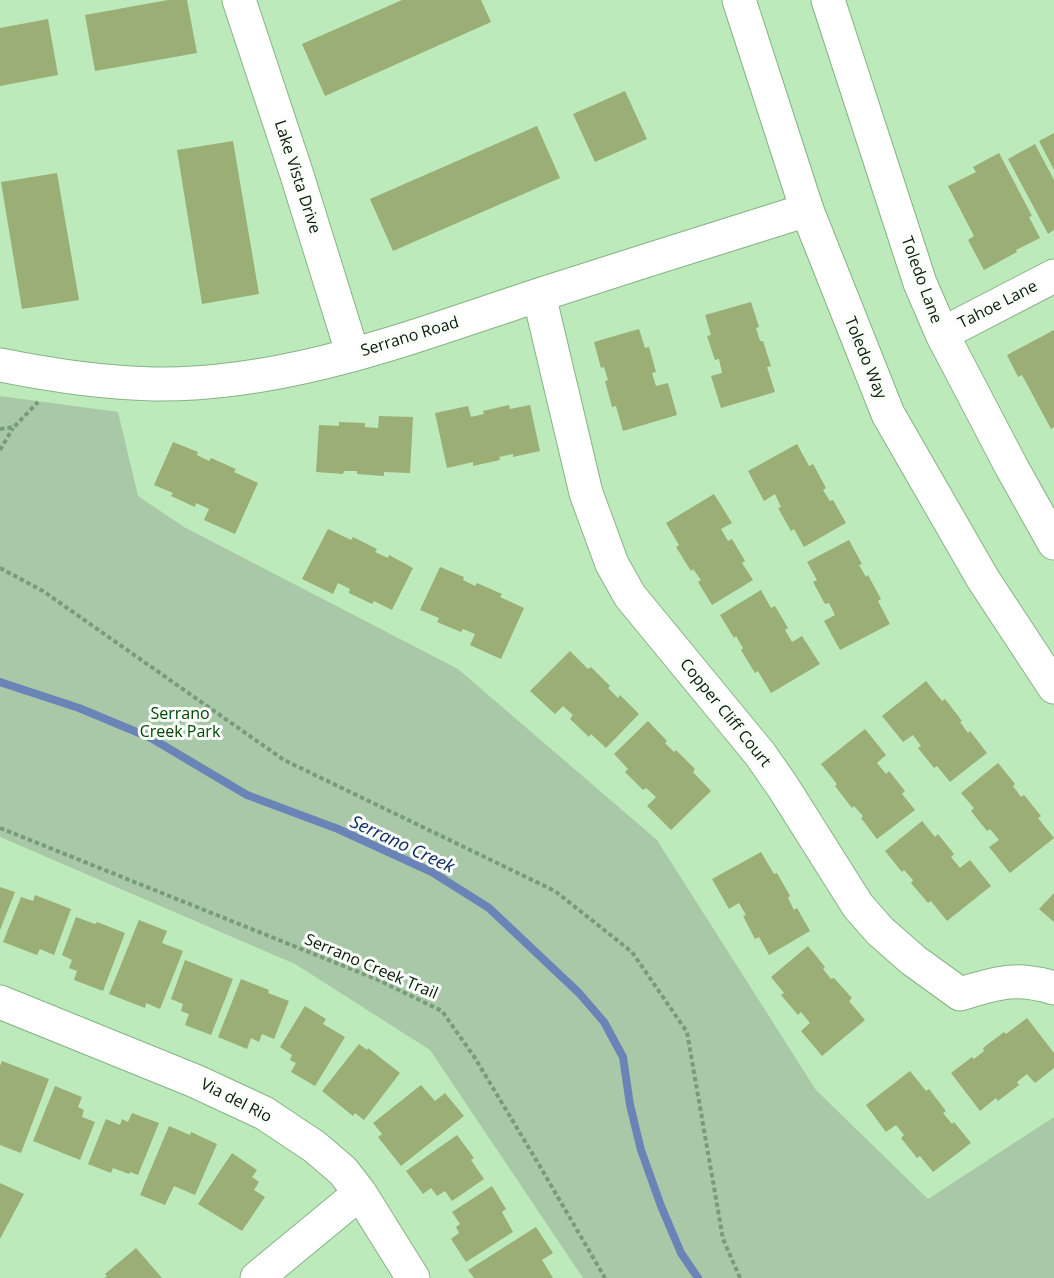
<!DOCTYPE html>
<html>
<head>
<meta charset="utf-8">
<style>
  body { margin:0 }
  canvas { display:block; background:#bceaba }
</style>
</head>
<body>
<canvas width="1054" height="1278"></canvas>
<script>
const c = document.querySelector('canvas').getContext('2d');
c.lineJoin = 'round';
function fillPath(path, color) { c.fillStyle = color; c.fill(path, 'evenodd'); }
function stroke(path, color, width, dash) { c.strokeStyle = color; c.lineWidth = width; c.lineCap = dash ? 'butt' : 'round'; c.setLineDash(dash || []); c.stroke(path); }
function write(font, color, halo, rows, align = 'center') {
  c.font = font + ' "Open Sans",sans-serif'; c.lineWidth = 6; c.setLineDash([]); c.textBaseline = 'middle'; c.strokeStyle = halo; c.fillStyle = color; for (const [text, x, y, turn = 0] of rows) {
    c.save(); c.translate(x, y); c.rotate((+turn || 0) * Math.PI / 180); c.textAlign = isNaN(turn) ? turn : align; if (halo) c.strokeText(text, 0, 0); c.fillText(text, 0, 0); c.restore();
  }
}
const green = new Path2D(`
  M0,396L118,412L138,496L184,527L458,669L657,840L816,1090L928,1199L1054,1117V1278H583L430,1050L295,964L0,837Z`);
const stream = new Path2D(`
  M0,682L79,708L151,738L247,795L338,829L432,872L489,908L579,993L604,1022L623,1057L630,1105L641,1150L661,1206L681,1253L698,1278`);
const building = new Path2D(`
  M168,0H187L197,53L95,71L85,15Z
  M402,0H481L491,22L325,96L302,44Z
  M48,19L58,75L0,86V28Z
  M625,91L647,139L595,162L573,114Z
  M537,126L560,178L393,251L370,199Z
  M1054,133V170L1039,141Z
  M233,141L259,294L202,304L177,150Z
  M1035,144L1054,180V230L1048,234L1008,159Z
  M999,153L1032,216L1029,217L1040,238L1016,250L1017,252L984,270L968,240L974,236L948,186L976,172L973,167Z
  M57,173L79,300L22,309L1,182Z
  M751,302L759,327L756,328L760,341H763L771,366L767,367L775,392L721,408L711,376L722,373L719,359L715,360L707,336L711,335L705,315Z
  M639,329L645,348L649,347L656,372L652,373L656,386L668,383L677,415L623,431L616,406L612,407L605,381L608,380L604,367L601,368L594,342Z
  M1054,330V427L1051,429L1022,375L1018,377L1007,355Z
  M509,405L510,409L530,405L540,451L513,457V454L499,457L500,460L473,466V462L447,468L435,413L468,406L471,417L484,414L483,411Z
  M379,416L413,417L410,473L384,472V476L357,474V471H344L343,474L316,472L319,425L339,426V422L365,423V427L378,428Z
  M173,442L198,452L197,455L209,461L211,458L236,469L234,472L258,483L235,534L204,520L209,509L196,503L195,507L171,496L173,493L154,485Z
  M797,444L809,466L813,464L826,488L823,490L830,501L833,500L846,523L804,547L794,529L791,531L778,508L781,507L775,494L764,501L748,471Z
  M714,494L732,523L721,529L728,541L732,539L745,561L742,563L753,580L712,605L698,582L701,580L693,569L691,571L676,547L679,545L666,523Z
  M328,529L351,540L353,537L377,549L375,552L388,558L389,555L413,568L392,610L374,601L372,604L349,593L350,589L338,583L333,594L302,579Z
  M849,540L862,564L859,565L866,577L868,575L881,599L878,601L890,624L840,650L824,621L835,615L829,603L825,604L813,582L817,580L807,562Z
  M440,567L464,577L463,580L475,586L477,583L502,594L500,597L524,608L501,659L470,645L475,634L463,629L461,632L437,622L439,618L420,610Z
  M761,590L771,608L775,606L788,628L785,630L792,642L802,636L820,664L771,693L758,671L755,673L741,650L743,648L736,636L734,638L720,615Z
  M570,651L588,669L591,667L610,686L608,688L618,698L620,695L639,714L606,748L591,734L589,737L570,719L573,715L563,706L555,714L530,691Z
  M926,681L942,701L945,699L962,721L960,722L968,733L970,731L987,753L950,782L937,766L934,768L918,748L921,746L913,735L903,742L882,716Z
  M648,721L667,741L665,743L674,752L676,750L695,769L693,772L711,791L671,830L647,806L656,797L646,788L643,790L625,772L628,769L614,754Z
  M865,729L886,755L877,763L886,774L889,771L905,791L902,794L915,810L877,839L861,818L863,816L854,806L852,808L835,786L837,784L821,764Z
  M998,763L1015,784L1013,786L1021,797L1024,795L1041,816L1038,818L1054,838L1010,873L989,847L999,840L990,829L987,831L971,811L974,808L961,793Z
  M922,821L935,837L938,834L954,854L951,857L960,868L970,860L991,886L947,921L931,901L928,903L911,883L913,880L904,870L902,872L885,851Z
  M761,852L774,874L777,873L790,896L788,898L794,910L797,908L810,931L769,955L759,937L755,939L743,916L746,915L739,903L729,909L712,879Z
  M0,887L15,892L0,930Z
  M1054,893V922L1039,909Z
  M35,895L71,909L54,955L40,949L37,955L3,942L21,897L33,901Z
  M76,917L95,924L97,922L125,933L103,991L74,980L77,971L69,968L72,960L62,955Z
  M139,920L167,931L162,943L183,951L160,1009L146,1003L145,1008L109,994Z
  M808,946L825,967L823,969L831,979L834,978L852,998L849,1001L865,1020L822,1056L801,1031L810,1023L801,1012L798,1015L781,995L784,993L771,977Z
  M185,960L233,979L211,1035L185,1025L189,1014L181,1011L183,1004L171,999Z
  M241,979L269,990L268,993L289,1001L274,1039L262,1034L259,1042L251,1038L247,1049L218,1037Z
  M305,1006L326,1019L323,1024L345,1037L315,1086L291,1072L296,1063L290,1060L292,1055L280,1047Z
  M1027,1018L1054,1053V1068L1035,1083L1027,1074L1017,1082L1019,1085L998,1101L996,1098L980,1111L951,1073L972,1057L974,1059L984,1051L983,1048L1004,1032L1006,1034Z
  M359,1044L367,1050L368,1048L400,1073L364,1120L355,1113L353,1116L322,1091Z
  M2,1061L49,1079L21,1153L0,1145V1066Z
  M910,1071L926,1091L929,1089L946,1111L943,1113L952,1124L954,1122L971,1143L933,1172L920,1156L917,1158L901,1138L904,1135L896,1125L886,1132L866,1105Z
  M421,1085L435,1101L445,1093L464,1116L401,1166L378,1137L382,1134L373,1123Z
  M55,1086L82,1097L78,1107L84,1110L82,1117L95,1122L80,1160L33,1141Z
  M132,1113L159,1123L138,1175L130,1172L129,1174L113,1168L111,1173L88,1164L106,1119L120,1125L122,1119L128,1122Z
  M169,1126L190,1135L191,1132L217,1144L195,1195L174,1186L165,1205L140,1195Z
  M457,1135L474,1158L471,1160L484,1179L452,1201L445,1191L437,1196L431,1188L423,1194L406,1171Z
  M232,1153L257,1170L252,1177L259,1182L254,1190L265,1197L242,1231L198,1204Z
  M0,1183L24,1194L0,1239Z
  M492,1186L506,1209L502,1212L513,1232L466,1262L451,1239L459,1233L456,1227L460,1224L452,1212Z
  M536,1227L553,1253L542,1260L553,1278H474L468,1270Z
  M136,1248L162,1278H104L107,1276L105,1274Z`);
const path = new Path2D(`
  M0,429L14,427L38,402
  M0,450L13,428
  M0,568L43,591L284,760L555,891L632,952L687,1032L723,1239L740,1278
  M0,828L376,979L442,1011L475,1058L538,1163L605,1278`);
const minor = new Path2D(`
  M239,0L296,172L353,355
  M828,0L920,283L942,334L1011,466L1054,543
  M539,295L586,493L612,564L630,596L760,754L783,787L858,906L880,931L913,960L960,994C997,983 1015,976 1054,988
  M942,334L1054,276
  M0,365C50,375 101,383 153,384C287,386 414,336 539,295C628,266 718,238 807,210
  M0,1002L195,1081L264,1113L315,1147L343,1171L360,1193L413,1278
  M257,1278L360,1193`);
const major = new Path2D(`
  M739,0L807,210L888,414L983,579L1054,687`);
const streetNames = [
  ["Lake Vista Drive",297,177,72],
  ["Toledo Lane",921,280,70],
  ["Tahoe Lane",998,305,-27],
  ["Serrano Road",410,337,-17],
  ["Toledo Way",865,358,68],
  ["Copper Cliff Court",725,713,51],
  ["Serrano Creek Trail",371,967,23],
  ["Via del Rio",236,1101,27]
];
const parkNames = [
  ["Serrano",180,714],
  ["Creek Park",180,732]
];
const waterNames = [
  ["Serrano Creek",402,845,25]
];
fillPath(green, '#a9c8a7');
stroke(stream, '#6a84b8', 8);
fillPath(building, '#9aae75');
stroke(minor, '#87b385', 35);
stroke(major, '#87b385', 35);
stroke(path, '#799c78', 4, [4.5, 3]);
stroke(minor, '#fff', 33);
stroke(major, '#fff', 33);
write('16px', '#081908', '#f9fef9', streetNames);
write('16px', '#004705', '#f9fef9', parkNames);
write('italic 18px', '#0f2a68', '#f9fef9', waterNames);
</script>
</body>
</html>
